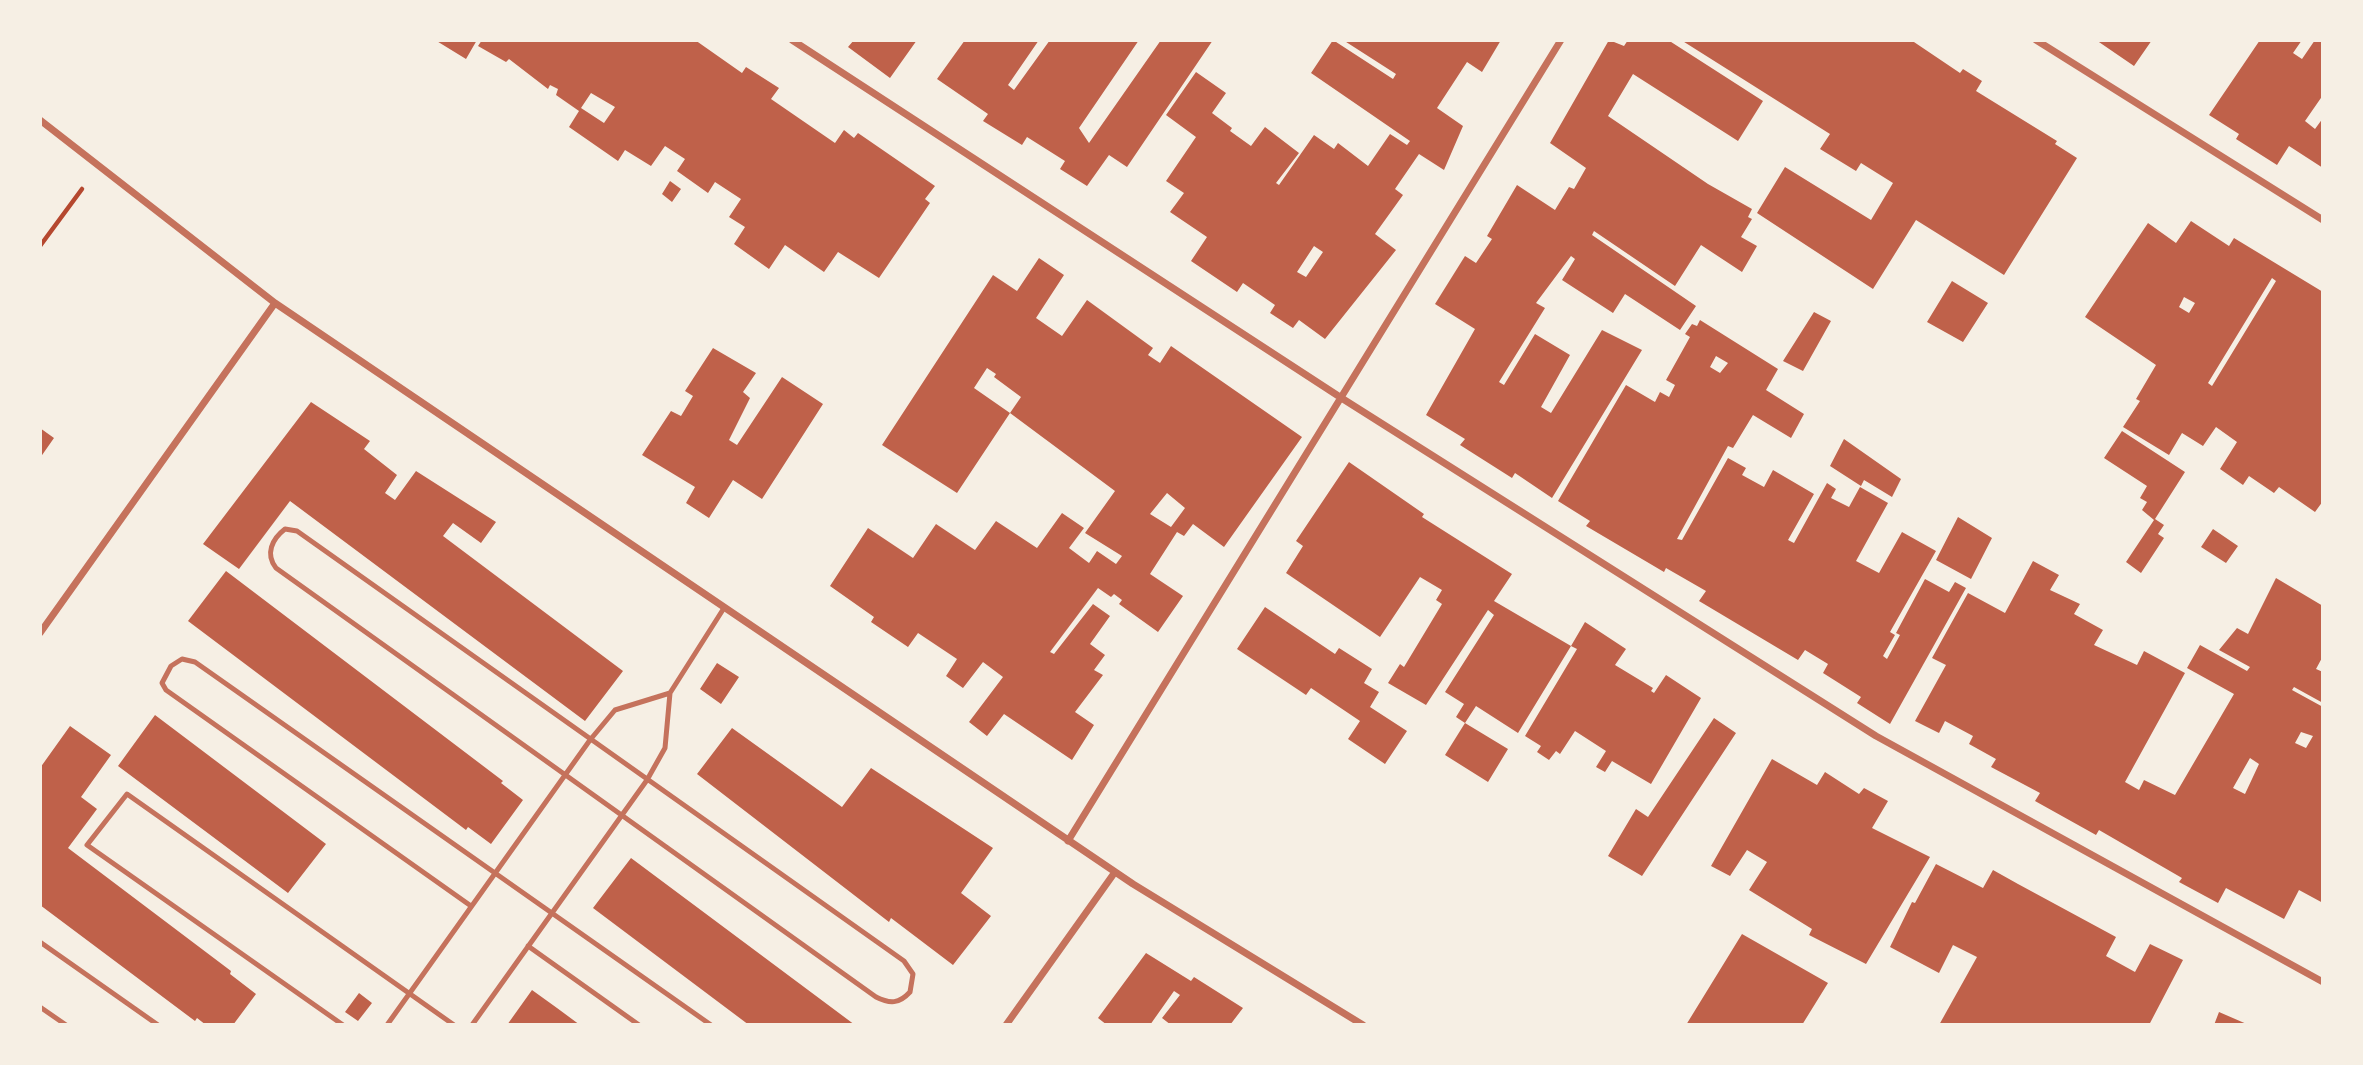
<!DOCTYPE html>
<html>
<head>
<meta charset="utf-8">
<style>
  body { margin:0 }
  #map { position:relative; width:2363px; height:1065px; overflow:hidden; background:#f6efe4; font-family:"Titillium Web",sans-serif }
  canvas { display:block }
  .frame { position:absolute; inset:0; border:42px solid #f6efe4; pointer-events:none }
</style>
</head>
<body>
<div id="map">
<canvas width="2363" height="1065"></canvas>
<div class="frame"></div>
</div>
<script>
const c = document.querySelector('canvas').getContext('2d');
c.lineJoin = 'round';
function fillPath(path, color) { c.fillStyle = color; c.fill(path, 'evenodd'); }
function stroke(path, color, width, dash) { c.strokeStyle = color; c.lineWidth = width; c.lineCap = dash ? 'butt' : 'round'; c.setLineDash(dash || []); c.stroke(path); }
const building = new Path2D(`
  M435,40H477L466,59Z
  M482,40H695L742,73L746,67L779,88L771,99L835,143L844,130L854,138L858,133L935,186L925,199L930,203L879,278L838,252L824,272L785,245L769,269L734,244L745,227L729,217L741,199L715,182L708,193L677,171L685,159L665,146L651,166L625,150L618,161L569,127L579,111L556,95L558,89L550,85L548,89L509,59L506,62L478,46ZM591,93L615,107L604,123L581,108Z
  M854,40H917L890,78L848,47Z
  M965,40H1039L1008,85L1014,90L1050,40H1139L1079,128L1089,143L1161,40H1213L1127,167L1109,155L1087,186L1060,169L1065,161L1027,137L1022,145L983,121L988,114L937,79Z
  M1333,40L1393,79L1396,74L1343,40H1501L1482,72L1467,62L1437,108L1463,126L1444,170L1419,154L1395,189L1403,195L1375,234L1396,250L1325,339L1299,320L1293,328L1270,313L1275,305L1243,283L1237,292L1191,261L1207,237L1170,212L1184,193L1166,181L1196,137L1166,115L1196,72L1226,93L1212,113L1232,128L1230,131L1251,146L1265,127L1299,153L1276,183L1279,185L1314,135L1334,149L1338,143L1368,166L1390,134L1407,145L1410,141L1311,73ZM1314,246L1323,252L1306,277L1297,272Z
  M1609,40L1624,46L1628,40H1668L1763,101L1738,141L1633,74L1608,116L1708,184L1752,209L1748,217L1752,219L1741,237L1757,246L1742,272L1701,245L1675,286L1594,231L1592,235L1696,306L1680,330L1625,294L1613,313L1562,280L1575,259L1571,256L1536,303L1545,308L1499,382L1504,385L1535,334L1570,355L1541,407L1551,413L1602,330L1642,350L1552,498L1515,473L1512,478L1460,445L1465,439L1426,415L1475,329L1435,304L1465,256L1476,263L1492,239L1487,236L1517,185L1555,210L1569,187L1574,189L1586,168L1550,143Z
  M1681,40H1911L1960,73L1963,69L1982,81L1976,91L2057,141L2055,144L2077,158L2004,275L1916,220L1873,289L1757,213L1785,167L1871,220L1893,183L1861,163L1856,171L1820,149L1830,134Z
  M2096,40H2152L2134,66Z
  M2260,40H2302L2293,53L2302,59L2315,40H2323V95L2305,121L2315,129L2323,118V168L2289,146L2277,165L2236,139L2239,134L2209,115Z
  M670,181L681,189L672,202L662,194Z
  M2191,221L2229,246L2234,238L2323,292V501L2315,512L2279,487L2274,493L2249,476L2243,485L2220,469L2237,442L2216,427L2203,446L2182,433L2169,455L2123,427L2140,401L2136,399L2156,365L2085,317L2148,223L2176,243ZM2272,278L2276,281L2212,386L2208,383ZM2184,297L2195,303L2189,313L2179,307Z
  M1039,258L1064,275L1036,318L1062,336L1087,300L1153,348L1148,355L1160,363L1171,346L1302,437L1224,547L1193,524L1184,536L1177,532L1150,574L1183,596L1158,632L1119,604L1122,600L1114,594L1111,597L1098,588L1050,652L1054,654L1093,604L1110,616L1090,644L1105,655L1094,670L1103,675L1075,712L1094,725L1072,760L1004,714L987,736L969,722L1003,677L983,662L963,688L946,676L957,659L918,633L908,647L871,622L874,617L830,586L868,528L913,558L936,524L975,550L996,521L1037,548L1062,513L1084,528L1069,548L1089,563L1097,551L1116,564L1122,556L1085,533L1115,491L1010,413L1021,397L994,377L996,374L987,368L974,388L1010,413L957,493L882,445L993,275L1017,291ZM1167,493L1185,508L1171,527L1150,514Z
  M1952,281L1988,303L1963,342L1927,322Z
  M1814,312L1831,321L1803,371L1783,361Z
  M1700,320L1778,369L1766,390L1804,414L1791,438L1753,415L1733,448L1728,446L1677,539L1682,540L1728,458L1746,468L1742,475L1764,487L1773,470L1814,494L1788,540L1794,543L1827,483L1836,489L1831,498L1849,507L1860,487L1888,503L1856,561L1879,573L1902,532L1936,551L1890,632L1895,635L1883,656L1887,659L1900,635L1896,633L1925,579L1949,592L1955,582L1966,588L1890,724L1857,703L1861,697L1823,673L1828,664L1805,650L1798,660L1699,601L1706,591L1666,568L1664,572L1586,526L1590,521L1558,501L1626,385L1655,402L1660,392L1669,397L1675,385L1666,380L1690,337L1685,334L1692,324L1697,326ZM1716,356L1728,363L1720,373L1710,367Z
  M713,348L756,373L743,392L750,398L729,440L737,445L782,377L823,404L762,499L733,480L709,518L686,503L695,487L642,455L671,411L681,416L693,396L685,391Z
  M311,402L370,441L364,449L397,475L385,493L395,500L416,471L496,522L481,543L453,523L443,536L623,671L585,721L290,501L239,569L203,544Z
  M40,428L54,438L40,458Z
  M2122,431L2185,472L2155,519L2164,525L2158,534L2164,538L2141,573L2126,562L2154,520L2142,510L2147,502L2140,498L2147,486L2104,458Z
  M1844,439L1901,479L1892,497L1864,480L1861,486L1830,466Z
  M1349,462L1424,514L1422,517L1512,574L1494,601L1571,646L1518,733L1476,706L1465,723L1456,717L1464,704L1445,692L1494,615L1488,610L1426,705L1388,683L1400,664L1404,667L1442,604L1436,600L1442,590L1420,577L1380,637L1286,573L1303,546L1296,541Z
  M1958,517L1992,538L1971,579L1936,560Z
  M2213,529L2238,546L2226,563L2201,547Z
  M2033,561L2059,575L2050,590L2080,604L2074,614L2103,630L2094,645L2137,665L2144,651L2185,673L2125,782L2139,790L2144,780L2175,795L2234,694L2187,668L2200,645L2247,671L2250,667L2219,650L2237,628L2248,634L2276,578L2323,606V656L2316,669L2323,672V703L2294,687L2292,690L2323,707V903L2299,890L2284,919L2226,888L2218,903L2179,882L2182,878L2099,830L2096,835L2035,801L2040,793L1991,767L1996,759L1969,744L1973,736L1945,721L1939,733L1915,721L1946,665L1932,658L1968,593L2005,613ZM2301,732L2313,736L2306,748L2295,743ZM2250,758L2259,764L2245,794L2233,788Z
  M226,571L503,781L501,783L523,800L491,844L468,827L466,830L188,621Z
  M1265,607L1335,654L1339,648L1372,669L1364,683L1379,692L1370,707L1407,731L1385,764L1348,739L1360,721L1311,688L1306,695L1237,649Z
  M1585,622L1626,649L1615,665L1653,688L1651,691L1654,693L1666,675L1701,698L1651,784L1612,761L1605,772L1596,767L1606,751L1575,731L1560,754L1556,751L1549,760L1537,752L1541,746L1525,736L1577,649L1571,646Z
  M717,663L739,677L721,704L700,689Z
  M155,715L326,844L288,893L118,766Z
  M1714,718L1736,733L1642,876L1608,856L1636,809L1648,817Z
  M1465,723L1508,749L1488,782L1445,755Z
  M70,726L111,755L81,797L97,809L68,848L231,971L230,974L256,994L233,1025H206L197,1018L195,1021L40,905V768Z
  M732,728L842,807L871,768L993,848L961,893L991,916L953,965L891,918L889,922L697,774Z
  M1772,759L1817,785L1825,772L1859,794L1864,788L1888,801L1872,828L1930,857L1866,964L1809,935L1812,929L1749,890L1767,862L1747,850L1730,876L1711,866Z
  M631,858L855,1025H749L593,908Z
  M1936,864L1983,888L1993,870L2018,884L2116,937L2106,956L2135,972L2150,944L2183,960L2149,1025H1939L1977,957L1953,945L1939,973L1890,947L1912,902L1915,903Z
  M1742,934L1828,983L1802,1025H1686Z
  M1146,953L1191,981L1194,977L1243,1008L1230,1025H1171L1162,1018L1180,995L1174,991L1150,1025H1107L1098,1018Z
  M532,990L557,1008L580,1025H507Z
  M359,993L372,1003L358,1021L345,1012Z
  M2219,1012L2249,1025H2214Z`);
const path = new Path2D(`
  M40,246L82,189`);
const service = new Path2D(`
  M285,529L297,531L904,961L913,974L910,992C899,1004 890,1004 876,997L276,568C265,554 272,539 285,529Z
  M471,906L166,690L162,683L171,666L182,659L195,662L711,1025
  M40,942L158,1025
  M528,946L639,1025
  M40,1007L66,1025
  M343,1025L87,845L127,794L454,1025
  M387,1025L590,740L615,710L670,693L724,608
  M472,1025L647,780L665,748L670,693`);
const minor = new Path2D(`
  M792,40L1343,399L1876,736L2323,982
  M2036,40L2323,220
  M40,120L275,303L1133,884L1363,1025
  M40,633L275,303
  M1068,841L1561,40
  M1006,1025L1115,872`);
fillPath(building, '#bf614a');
stroke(path, '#b5482f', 4.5);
stroke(service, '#c5725c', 5);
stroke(minor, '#c5725c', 7);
</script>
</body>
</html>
